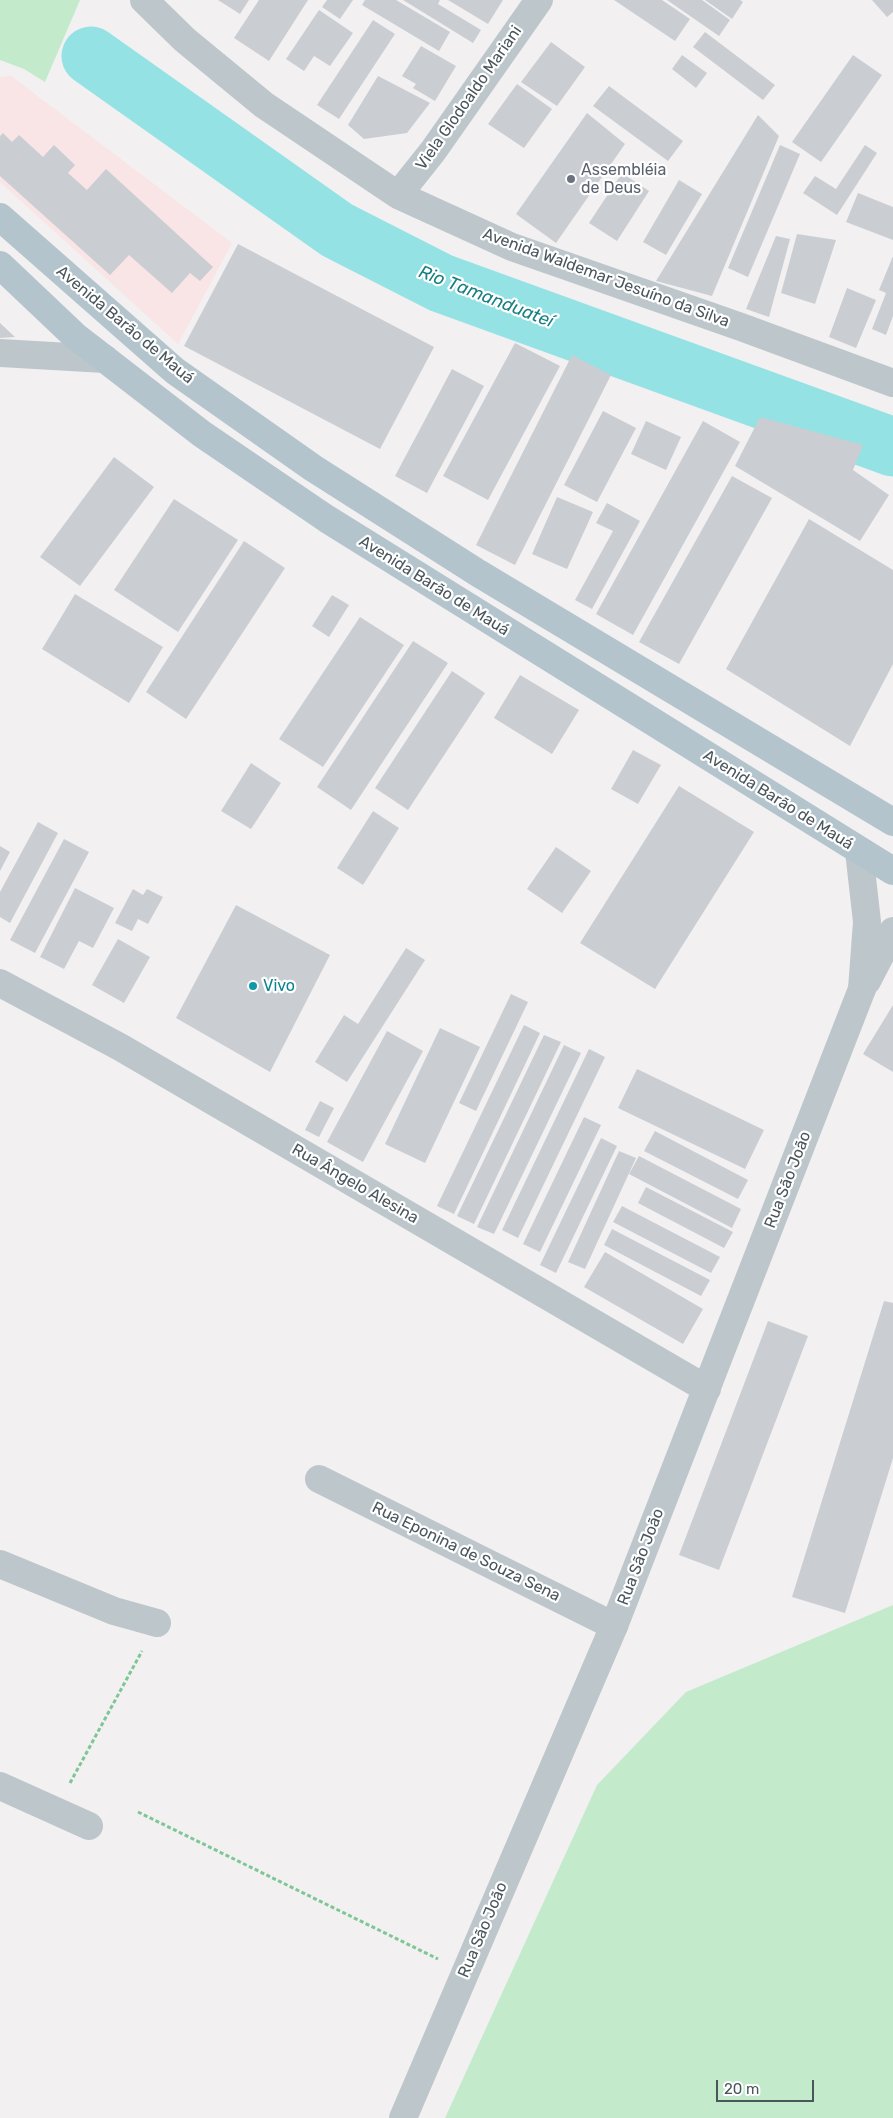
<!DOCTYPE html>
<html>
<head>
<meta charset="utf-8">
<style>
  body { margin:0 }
  #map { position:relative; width:893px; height:2118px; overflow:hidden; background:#f2f0f1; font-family:Rubik,sans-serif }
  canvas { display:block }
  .scale { position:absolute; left:716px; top:2080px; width:98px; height:22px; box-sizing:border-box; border:2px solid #4a565c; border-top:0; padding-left:6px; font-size:15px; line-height:18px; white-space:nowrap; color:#4a565c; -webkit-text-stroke:4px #fff; paint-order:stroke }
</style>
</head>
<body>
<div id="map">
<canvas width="893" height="2118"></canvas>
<div class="scale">20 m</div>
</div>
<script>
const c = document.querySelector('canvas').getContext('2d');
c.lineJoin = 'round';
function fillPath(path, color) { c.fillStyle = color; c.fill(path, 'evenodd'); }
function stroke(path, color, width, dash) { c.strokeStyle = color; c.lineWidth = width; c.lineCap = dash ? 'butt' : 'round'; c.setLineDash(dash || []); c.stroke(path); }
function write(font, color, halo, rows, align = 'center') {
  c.font = font + ' Rubik,sans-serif'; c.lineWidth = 4.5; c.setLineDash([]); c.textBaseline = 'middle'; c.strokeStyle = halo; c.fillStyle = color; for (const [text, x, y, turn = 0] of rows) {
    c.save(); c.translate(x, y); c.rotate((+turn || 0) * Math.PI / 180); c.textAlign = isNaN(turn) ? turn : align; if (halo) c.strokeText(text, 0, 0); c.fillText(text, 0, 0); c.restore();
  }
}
const medical = new Path2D(`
  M11,76L232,243L178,344L0,182V77Z`);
const green = new Path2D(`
  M0,0H80L45,82L24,69L0,60Z
  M893,1605V2118H445L597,1785L686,1692Z`);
const river = new Path2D(`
  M91,56L337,230L441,283L893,447`);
const building = new Path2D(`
  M218,0H249L240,14Z
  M259,0H308L269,61L234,38Z
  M327,0H353L340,19L322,7Z
  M365,0H396L450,32L439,51L362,5Z
  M403,0H440L438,4L481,30L473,43Z
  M448,0H503L488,24Z
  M614,0H662L690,19L675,41Z
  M667,0H702L730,20L719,36Z
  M705,0H740L743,2L732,19Z
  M872,0H893V12L887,17Z
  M319,10L353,33L330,66L314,56L304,71L286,59Z
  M373,20L395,34L339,119L317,105Z
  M705,32L775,85L763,100L693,47Z
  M551,42L585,67L557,106L521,82Z
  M421,46L456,66L435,101L413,88L416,84L402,76Z
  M682,55L707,73L696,88L672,69Z
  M853,55L882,75L821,162L792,142Z
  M378,76L430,103L407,133L364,139L348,125Z
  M517,84L552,109L524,148L488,124Z
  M609,86L683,141L668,161L593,106Z
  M587,113L625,144L556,243L516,214Z
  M758,115L779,136L712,296L656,281Z
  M3,133L12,142L19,135L43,157L54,145L75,165L68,173L87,190L106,169L213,267L200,281L190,273L172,293L129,255L110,275L0,176V136Z
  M780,145L800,154L748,277L728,268Z
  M865,145L877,153L837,215L803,193L815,176L836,189Z
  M622,173L649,191L617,241L589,223Z
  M679,180L702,194L666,255L643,242Z
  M858,193L893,207V240L846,222Z
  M797,234L836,240L815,304L781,293Z
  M776,236L790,239L769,317L746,309Z
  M238,244L434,347L380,449L184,346Z
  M893,256V316L886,335L872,329L886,293L879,290Z
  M847,288L876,300L856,348L829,337Z
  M0,323L15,337L0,338Z
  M515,343L560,366L488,500L443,476Z
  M572,355L611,375L515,565L476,545Z
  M452,369L484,386L427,493L395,476Z
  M603,411L636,428L597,502L564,485Z
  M760,417L863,445L853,470L889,495L860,541L735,466Z
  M646,421L681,437L666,470L631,454Z
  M703,421L740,442L633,635L596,614Z
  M114,457L154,487L80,586L40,557Z
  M732,476L772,498L679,664L639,642Z
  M557,497L593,512L567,569L532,554Z
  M174,499L238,540L178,632L114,590Z
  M607,503L640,521L592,609L575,600L613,531L596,523Z
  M809,519L893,570V664L850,746L726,669Z
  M244,541L285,568L186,719L146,692Z
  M75,594L163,647L129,703L42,649Z
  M332,595L349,605L329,637L312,626Z
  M360,617L404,645L323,767L279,739Z
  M413,641L448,663L351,810L317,787Z
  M452,671L485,693L408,810L375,788Z
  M520,675L579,710L552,754L494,718Z
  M633,750L661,765L638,804L611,789Z
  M251,763L281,783L251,829L221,811Z
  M679,786L754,832L655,989L580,943Z
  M373,811L399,828L363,885L337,868Z
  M38,822L58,833L10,923L0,917V892Z
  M64,839L89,852L35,953L10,940Z
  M0,846L10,852L0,871Z
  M556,847L591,871L562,913L527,889Z
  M75,888L114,908L93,948L79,941L64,969L40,957Z
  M133,889L143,895L147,889L163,897L148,924L138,919L132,931L115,923Z
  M236,905L330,955L270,1072L176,1018Z
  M118,939L150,957L124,1003L92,985Z
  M406,948L425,960L347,1082L315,1062L344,1015L358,1024Z
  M511,994L528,1002L476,1111L459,1103Z
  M893,1005V1072L863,1054Z
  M524,1025L540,1033L454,1214L437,1206Z
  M440,1028L480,1047L425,1163L385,1144Z
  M387,1031L423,1051L363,1162L327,1142Z
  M544,1035L561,1042L474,1224L457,1216Z
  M564,1045L581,1053L494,1234L477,1227Z
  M589,1049L605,1057L518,1238L502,1230Z
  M637,1069L764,1130L745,1169L618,1108Z
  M320,1101L334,1108L319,1137L305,1130Z
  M584,1117L601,1125L540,1252L523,1244Z
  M655,1131L748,1180L738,1199L644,1151Z
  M601,1138L617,1146L556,1273L540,1265Z
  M619,1151L636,1158L585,1269L568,1262Z
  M639,1156L741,1209L732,1228L629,1174Z
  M646,1187L733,1232L724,1248L638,1203Z
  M622,1206L720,1257L711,1273L613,1222Z
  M612,1229L710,1280L701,1296L604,1245Z
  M605,1252L703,1309L683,1344L584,1287Z
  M884,1301L893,1303V1458L845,1613L792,1597Z
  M768,1321L808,1336L719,1570L679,1555Z`);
const path = new Path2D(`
  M70,1783L142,1651
  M138,1812L438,1959`);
const minor = new Path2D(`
  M144,0L185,40L264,105L398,195L512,247L741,327L893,383
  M398,195L433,151L539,0
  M859,851L867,922L862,989
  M867,981L893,931
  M0,983L120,1047L707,1389
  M319,1479L614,1626
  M0,1564L114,1611L157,1623
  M0,1786L89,1826`);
const tertiary = new Path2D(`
  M0,353L105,359
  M403,2118L614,1626L862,989`);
const primary = new Path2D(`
  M0,217L175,371L313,468L478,573L893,822
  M0,265L75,336L202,434L327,519L893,871`);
const markers = [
  [571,179,5,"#6b7280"],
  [253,986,5,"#0f9aa8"]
];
const streetNames = [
  ["Viela Glodoaldo Mariani",469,98,-55],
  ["Avenida Waldemar Jesuíno da Silva",606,278,20],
  ["Avenida Barão de Mauá",125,325,40],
  ["Avenida Barão de Mauá",434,586,32],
  ["Avenida Barão de Mauá",778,800,32],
  ["Rua São João",788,1180,-69],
  ["Rua Ângelo Alesina",355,1184,30],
  ["Rua Eponina de Souza Sena",466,1552,26],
  ["Rua São João",641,1557,-69],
  ["Rua São João",483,1930,-67]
];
const worshipNames = [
  ["Assembléia",581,170],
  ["de Deus",581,188]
];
const cultureNames = [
  ["Vivo",263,986]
];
const waterNames = [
  ["Rio Tamanduateí",486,297,21]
];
fillPath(medical, '#f9e4e6');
fillPath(green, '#c3ebcb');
stroke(river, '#95e2e4', 59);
fillPath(building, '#caced2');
stroke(path, '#7ec696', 3, [4, 2.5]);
stroke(minor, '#bdc7cb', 28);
stroke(tertiary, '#bdc7cb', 28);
stroke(primary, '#b3c4cc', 28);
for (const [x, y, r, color] of markers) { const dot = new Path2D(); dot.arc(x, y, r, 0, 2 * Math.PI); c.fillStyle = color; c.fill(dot); stroke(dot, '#fff', 2); }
write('16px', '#4a565c', '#fff', streetNames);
write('16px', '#5b616d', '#fff', worshipNames, 'left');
write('16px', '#0d838f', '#fff', cultureNames, 'left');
write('italic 18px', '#187f82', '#fff', waterNames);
</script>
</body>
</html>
